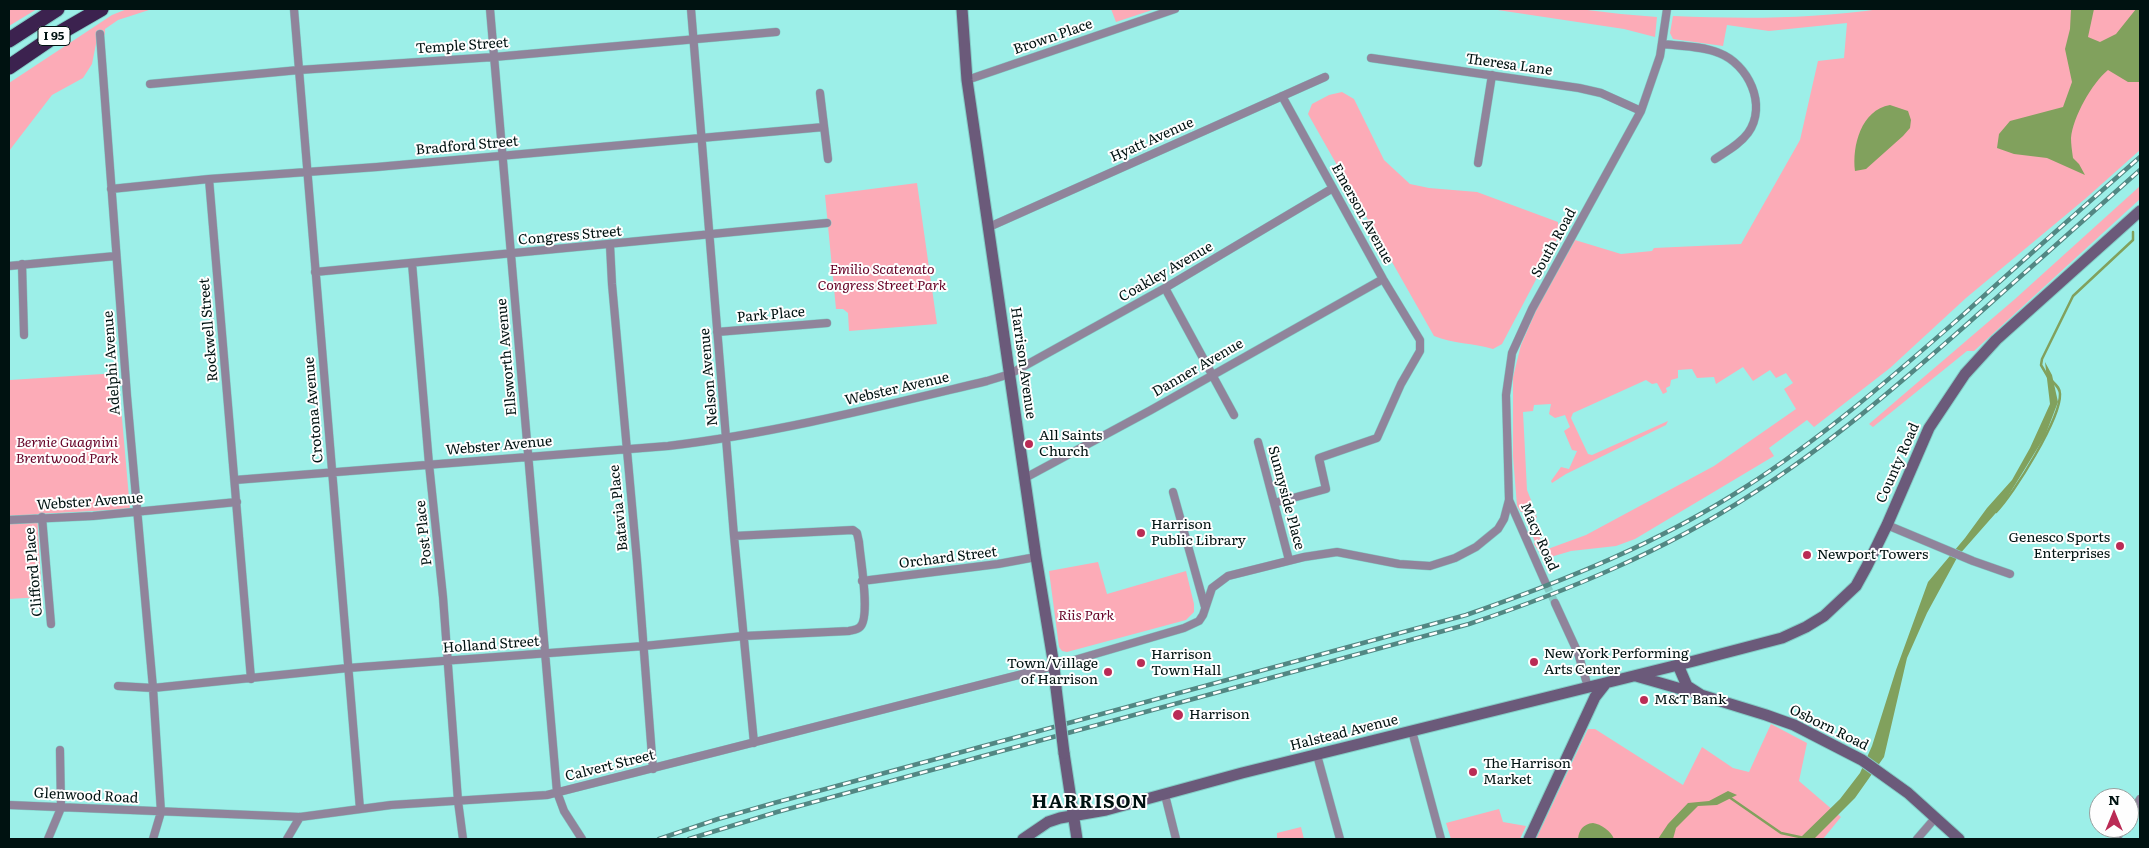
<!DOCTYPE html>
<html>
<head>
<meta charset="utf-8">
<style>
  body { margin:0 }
  #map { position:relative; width:2149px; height:848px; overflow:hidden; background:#9cefe8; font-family:Literata,serif }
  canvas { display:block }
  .frame { position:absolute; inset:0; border:10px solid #001211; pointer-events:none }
  .north { position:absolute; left:2089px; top:788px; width:50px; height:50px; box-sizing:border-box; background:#fefefe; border:1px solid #98a09f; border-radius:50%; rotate:0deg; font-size:14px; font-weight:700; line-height:20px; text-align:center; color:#001211 }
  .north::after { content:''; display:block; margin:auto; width:18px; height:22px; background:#ba2b55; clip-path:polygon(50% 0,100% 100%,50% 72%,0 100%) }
</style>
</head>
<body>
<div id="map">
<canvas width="2149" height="848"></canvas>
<div class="frame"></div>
<div class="north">N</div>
</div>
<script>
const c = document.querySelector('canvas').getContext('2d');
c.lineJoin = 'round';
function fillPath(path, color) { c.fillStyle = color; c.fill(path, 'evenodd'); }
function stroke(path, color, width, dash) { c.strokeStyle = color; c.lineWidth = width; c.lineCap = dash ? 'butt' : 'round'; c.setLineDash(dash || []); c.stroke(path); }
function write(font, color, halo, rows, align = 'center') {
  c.font = font + ' Literata,serif'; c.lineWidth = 4; c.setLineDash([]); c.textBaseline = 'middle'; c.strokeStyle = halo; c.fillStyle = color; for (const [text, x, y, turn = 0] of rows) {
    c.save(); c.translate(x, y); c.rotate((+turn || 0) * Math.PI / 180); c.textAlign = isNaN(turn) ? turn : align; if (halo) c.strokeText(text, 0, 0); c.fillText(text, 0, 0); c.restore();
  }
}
const green = new Path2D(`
  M9,9H37L9,26Z
  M127,9H152L118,20L105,29V35L97,39L92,64L83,78L52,95L9,151V83L112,15Z
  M1111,9H1155L1116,22Z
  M1491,9H1579L1621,14L1657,17L1655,37L1624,29Z
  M1880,9H2140V150L2085,199L1966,298L1890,368L1814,427L1807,420L1769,448L1774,456L1635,539L1616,546L1571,551L1544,559L1534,544L1535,542L1527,522L1536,515L1537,517L1533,521L1545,550L1586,535L1714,466L1796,409L1784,389L1793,383L1786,373L1776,378L1770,370L1753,381L1743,367L1716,384L1714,377L1697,378L1692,369L1678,370V378L1671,380L1670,386L1666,388L1667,392L1663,394L1657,383L1652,384L1646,380L1573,413L1571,418L1588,454L1592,455L1668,421L1666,425L1566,474L1552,483L1551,481L1561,467L1569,469L1577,451L1572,450L1564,431L1570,427L1565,415L1555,418L1549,414L1551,404L1534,405L1533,411L1523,412L1527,490L1533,505L1524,512H1521L1517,506L1513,456V377L1521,345L1537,308L1575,240L1621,254L1652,251L1654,248L1741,244L1800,140L1818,61L1844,58L1847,23L1769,31L1727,25L1723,46L1673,39L1670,33L1673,16C1742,19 1811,19 1880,9Z
  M1342,92L1354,99L1384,160L1410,184L1429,188L1477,192L1558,222V238L1502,344L1493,349C1473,343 1453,344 1434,336L1308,114L1312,104L1329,95Z
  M917,183L937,324L849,331L848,313L843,309H836L825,195Z
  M2140,186V199L1974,351H1967L1873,427L1869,424L2015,299Z
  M9,371L10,380L118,373L130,509L37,514L42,597L9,599Z
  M1098,562L1107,594L1186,571L1194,604V612L1186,620L1067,652L1062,651L1059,647L1049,571Z
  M1771,724L1807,743L1799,781L1841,817L1823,839H1536L1588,729H1595L1683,785L1702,747L1733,768L1749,772Z
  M1499,809L1503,822L1526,826L1520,839H1451L1446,823Z
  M1301,827L1304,839H1277V833Z`);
const water = new Path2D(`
  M2071,9H2094L2088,37L2100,42L2116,34L2136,9H2140V82H2128L2108,70C2092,83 2073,117 2071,138C2071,144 2072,151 2073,158L2079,164L2085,175L2047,158L2014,154L1997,148L1999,134L2010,121L2063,107L2072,82L2065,49L2070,29Z
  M1890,105L1908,111L1911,120L1910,128L1903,136L1866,169L1855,171C1852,146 1861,110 1890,105Z
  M2045,362L2052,375L2058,402L2045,436L2002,506L1958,556L1927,613L1907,658L1884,757L1855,798L1814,839H1799L1840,799L1860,773L1872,746L1896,670L1928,582L1965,538L1987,508L2012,480L2030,448L2050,404Z
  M1728,791L1737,795L1717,805L1698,806L1676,828L1673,839H1658L1668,824L1688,803L1709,801Z
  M1593,823C1601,824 1611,831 1614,839H1578C1579,830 1583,824 1593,823Z`);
const stream = new Path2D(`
  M2048,377L2041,365L2042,359L2073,296L2133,240V232
  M1996,512C2014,494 2061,418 2060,394C2060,388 2056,385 2052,381
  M1729,797L1781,833L1809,839`);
const streetTunnel = new Path2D(`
  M1546,584L1555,603`);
const street = new Path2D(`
  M294,9L360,809
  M490,9L557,792L564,811L582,839
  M691,9L734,536L754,743
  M100,34L127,396L153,688L161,812L153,839
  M1662,44C1680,46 1702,46 1719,53C1748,64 1768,105 1748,133C1740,144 1727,151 1715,159
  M1371,58L1579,88L1601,93L1641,111
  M967,80L1175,9
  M150,84L299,70L494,57L776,32
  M820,93L828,159
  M1478,163L1492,75
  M209,179L251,679
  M111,189L209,179L377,167L824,127
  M989,227L1325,77
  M610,245L612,284L637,561L653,769
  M412,263L429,464L443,597L458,801L463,839
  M22,264L24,335
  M9,266L116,256
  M315,272L827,223
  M1165,288L1234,415
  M717,332L827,323
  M1258,442L1289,560
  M1025,478L1151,410L1383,279
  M235,480L668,446C777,433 882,406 987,381L1010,374L1165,288L1333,188
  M1173,492L1205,607
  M1509,500L1546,584
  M1274,503L1326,489L1319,458L1377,438L1401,384L1420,351V340L1383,279L1282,96
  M42,517L51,624
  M9,520L93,516L237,502
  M1887,525L1973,561L2010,574
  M862,581L998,564L1036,557
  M1555,603L1578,653L1588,687
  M118,686L153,688L348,668L644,646L744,636L849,631C853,630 857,630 860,627C871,617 860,557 859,542L857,533L853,530L734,536
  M1412,731L1441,839
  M1317,755L1340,839
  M1165,795L1176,839
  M9,805L300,817L391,805L547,795L1054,666L1184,628L1199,621L1203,615L1212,588L1228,576L1304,557L1337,552L1399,564L1430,566L1455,558L1476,547L1498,529L1504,519L1509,500L1506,395L1512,353L1532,309L1641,111L1660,56L1667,9
  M2129,818L2140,799
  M48,839L61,808L60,750
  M287,839L300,817
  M1917,839L1936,817
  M2116,839L2123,828`);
const secondary = new Path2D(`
  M962,9L967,80L1036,557L1054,666L1056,688
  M1678,665L1687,686L1701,695L1766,715L1794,725L1862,760L1908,793L1959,839
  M1636,676L1695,693
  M1064,753L1077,839
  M1023,839L1048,822L1060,818L1106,810L1242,773L1694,661L1782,638L1806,627L1824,616L1856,586L1867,566L1887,525L1929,428L1965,374L1996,340L2140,211
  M1529,839L1595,697L1606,683`);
const highway = new Path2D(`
  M9,40L57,9
  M9,67L56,35L101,9`);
const rail = new Path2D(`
  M659,839L718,819L774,803L1466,615C1564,581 1659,543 1747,486C1825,436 1894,375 1964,314C2022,261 2081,209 2140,157
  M689,839L777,812L1469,624C1568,591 1664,551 1752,494C1829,445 1897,386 1965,326C2023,274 2082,222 2140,170`);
const secondaryBridge = new Path2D(`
  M1056,688L1064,753`);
const markers = [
  [1029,444,5,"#ba2b55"],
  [1141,533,5,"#ba2b55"],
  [2120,546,5,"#ba2b55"],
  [1807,555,5,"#ba2b55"],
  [1534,662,5,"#ba2b55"],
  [1141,663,5,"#ba2b55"],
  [1108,672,5,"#ba2b55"],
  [1644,700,5,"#ba2b55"],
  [1178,715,6,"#ba2b55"],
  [1473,772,5,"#ba2b55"]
];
const shields = [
  [54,36,32]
];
const shieldNames = [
  ["I 95",54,36]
];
const streetNames = [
  ["Brown Place",1053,37,-19],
  ["Temple Street",462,46,-4],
  ["Theresa Lane",1509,65,8],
  ["Hyatt Avenue",1152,140,-24],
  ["Bradford Street",467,146,-5],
  ["Emerson Avenue",1362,214,61],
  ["Congress Street",570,236,-5],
  ["South Road",1554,243,-61],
  ["Coakley Avenue",1166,272,-30],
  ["Park Place",771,315,-5],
  ["Rockwell Street",209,330,-95],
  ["Ellsworth Avenue",507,357,-95],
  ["Adelphi Avenue",112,363,-94],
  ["Harrison Avenue",1023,363,82],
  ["Danner Avenue",1198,368,-30],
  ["Nelson Avenue",709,377,-95],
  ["Webster Avenue",897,389,-13],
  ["Crotona Avenue",314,410,-95],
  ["Webster Avenue",499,446,-5],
  ["County Road",1898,463,-66],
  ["Sunnyside Place",1286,498,75],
  ["Webster Avenue",90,502,-4],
  ["Batavia Place",619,508,-96],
  ["Post Place",424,533,-96],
  ["Macy Road",1539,537,66],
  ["Orchard Street",948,558,-7],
  ["Clifford Place",34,572,-95],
  ["Holland Street",491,645,-4],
  ["Osborn Road",1829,728,26],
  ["Halstead Avenue",1344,733,-14],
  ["Calvert Street",610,766,-14],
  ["Glenwood Road",86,796,3]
];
const parkNames = [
  ["Emilio Scatenato",882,270],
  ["Congress Street Park",882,286],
  ["Bernie Guagnini",67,443],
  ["Brentwood Park",67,459],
  ["Riis Park",1086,616]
];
const poiNames = [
  ["All Saints",1039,436],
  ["Church",1039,452],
  ["Harrison",1151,525],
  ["Public Library",1151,541],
  ["Genesco Sports",2110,538,"right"],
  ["Enterprises",2110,554,"right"],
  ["Newport Towers",1817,555],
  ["New York Performing",1544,654],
  ["Arts Center",1544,670],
  ["Harrison",1151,655],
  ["Town Hall",1151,671],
  ["Town/Village",1098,664,"right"],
  ["of Harrison",1098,680,"right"],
  ["M&T Bank",1654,700],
  ["Harrison",1189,715],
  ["The Harrison",1483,764],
  ["Market",1483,780]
];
const districtNames = [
  ["HARRISON",1090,802]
];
fillPath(green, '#fcabb7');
fillPath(water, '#81a15d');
stroke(stream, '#81a15d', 2.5);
stroke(streetTunnel, '#85cec8', 8, [8, 4]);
stroke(street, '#83ccc6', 9);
stroke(secondary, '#83ccc6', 13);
stroke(highway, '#83ccc6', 17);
stroke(street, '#90849b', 8);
stroke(secondary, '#6b5a7a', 11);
stroke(highway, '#3c224f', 15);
stroke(rail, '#528783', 4.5);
stroke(rail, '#fefefe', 2.5, [8]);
stroke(secondaryBridge, '#83ccc6', 13, []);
stroke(secondaryBridge, '#6b5a7a', 11);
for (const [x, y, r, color] of markers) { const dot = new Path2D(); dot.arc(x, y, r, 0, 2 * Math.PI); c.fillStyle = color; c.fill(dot); stroke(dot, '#fefefe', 2); }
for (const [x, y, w] of shields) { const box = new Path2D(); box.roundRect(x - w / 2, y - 9.5, w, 19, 4); c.fillStyle = '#fefefe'; c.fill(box); stroke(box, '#001211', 1); }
write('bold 12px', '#001211', null, shieldNames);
write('14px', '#001211', '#fefefe', streetNames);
write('italic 14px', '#650025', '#fefefe', parkNames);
write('14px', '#001211', '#fefefe', poiNames, 'left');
c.letterSpacing = '1px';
write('bold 19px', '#001211', '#fefefe', districtNames);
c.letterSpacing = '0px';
</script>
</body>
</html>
